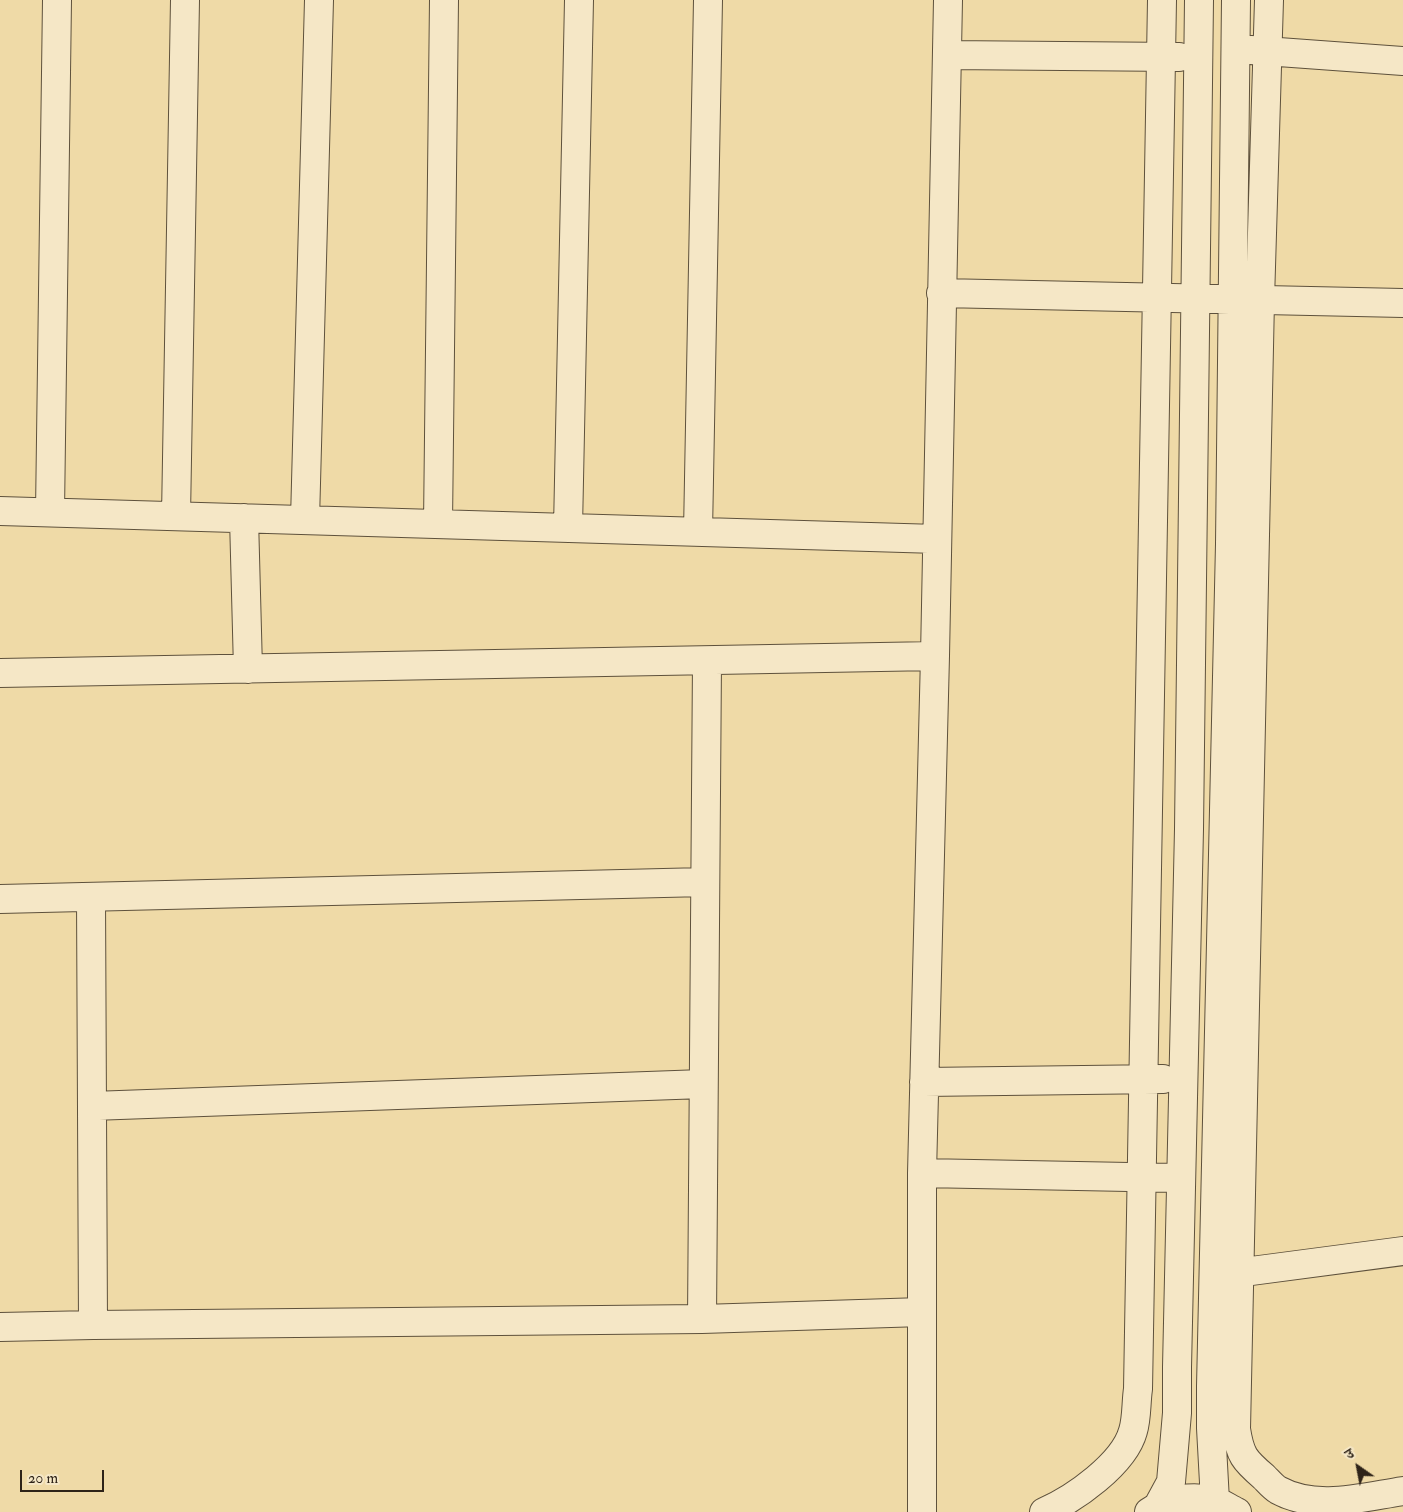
<!DOCTYPE html>
<html>
<head>
<meta charset="utf-8">
<style>
  body { margin:0 }
  #map { position:relative; width:1403px; height:1512px; overflow:hidden; background:#efdaa7; font-family:"IM FELL Double Pica","Noto Serif Devanagari",serif }
  canvas { display:block }
  .north { position:absolute; left:1333px; top:1442px; width:50px; height:50px; -webkit-text-stroke:4px #f5e7c6; paint-order:stroke; rotate:327deg; font-size:14px; font-weight:700; line-height:20px; text-align:center; color:#2e2318 }
  .north::after { content:''; display:block; margin:auto; width:18px; height:22px; background:#2e2318; clip-path:polygon(50% 0,100% 100%,50% 72%,0 100%) }
  .scale { position:absolute; left:20px; top:1470px; width:84px; height:22px; box-sizing:border-box; border:2px solid #2e2318; border-top:0; padding-left:6px; font-size:15px; line-height:18px; white-space:nowrap; color:#2e2318; -webkit-text-stroke:4px #f5e7c6; paint-order:stroke }
</style>
</head>
<body>
<div id="map">
<canvas width="1403" height="1512"></canvas>
<div class="north">उ</div>
<div class="scale">20 m</div>
</div>
<script>
const c = document.querySelector('canvas').getContext('2d');
c.lineJoin = 'round';
function stroke(path, color, width, dash) { c.strokeStyle = color; c.lineWidth = width; c.lineCap = dash ? 'butt' : 'round'; c.setLineDash(dash || []); c.stroke(path); }
const minor = new Path2D(`
  M1269,0L1260,300L1236,1429C1240,1455 1244,1460 1264,1477C1268,1481 1273,1487 1278,1490C1316,1511 1363,1497 1403,1491
  M1251,50L1403,61
  M947,55L1179,57
  M941,293L1403,303
  M0,511L937,539
  M50,512L57,0
  M176,516L185,0
  M244,518L248,669
  M305,520L319,0
  M438,524L444,0
  M568,528L579,0
  M698,532L708,0
  M0,673L935,656
  M91,897L93,1325
  M0,899L705,882
  M924,1082L1163,1079
  M92,1106L703,1084
  M922,1173L1181,1178
  M1221,1275L1403,1251
  M702,1319L707,661
  M0,1327L93,1325L702,1319L922,1312
  M1215,1501L1211,1428V1386L1230,544L1236,0
  M1158,1506L1171,1482L1177,1413V1367L1189,829L1199,0
  M922,1512V1173L935,656L948,0
  M1044,1512C1074,1499 1124,1464 1133,1431C1137,1418 1136,1402 1138,1389L1162,0
  M1149,1512C1167,1499 1193,1495 1215,1501C1222,1503 1230,1509 1237,1512`);
stroke(minor, '#5e513c', 30);
stroke(minor, '#f5e7c6', 28);
</script>
</body>
</html>
